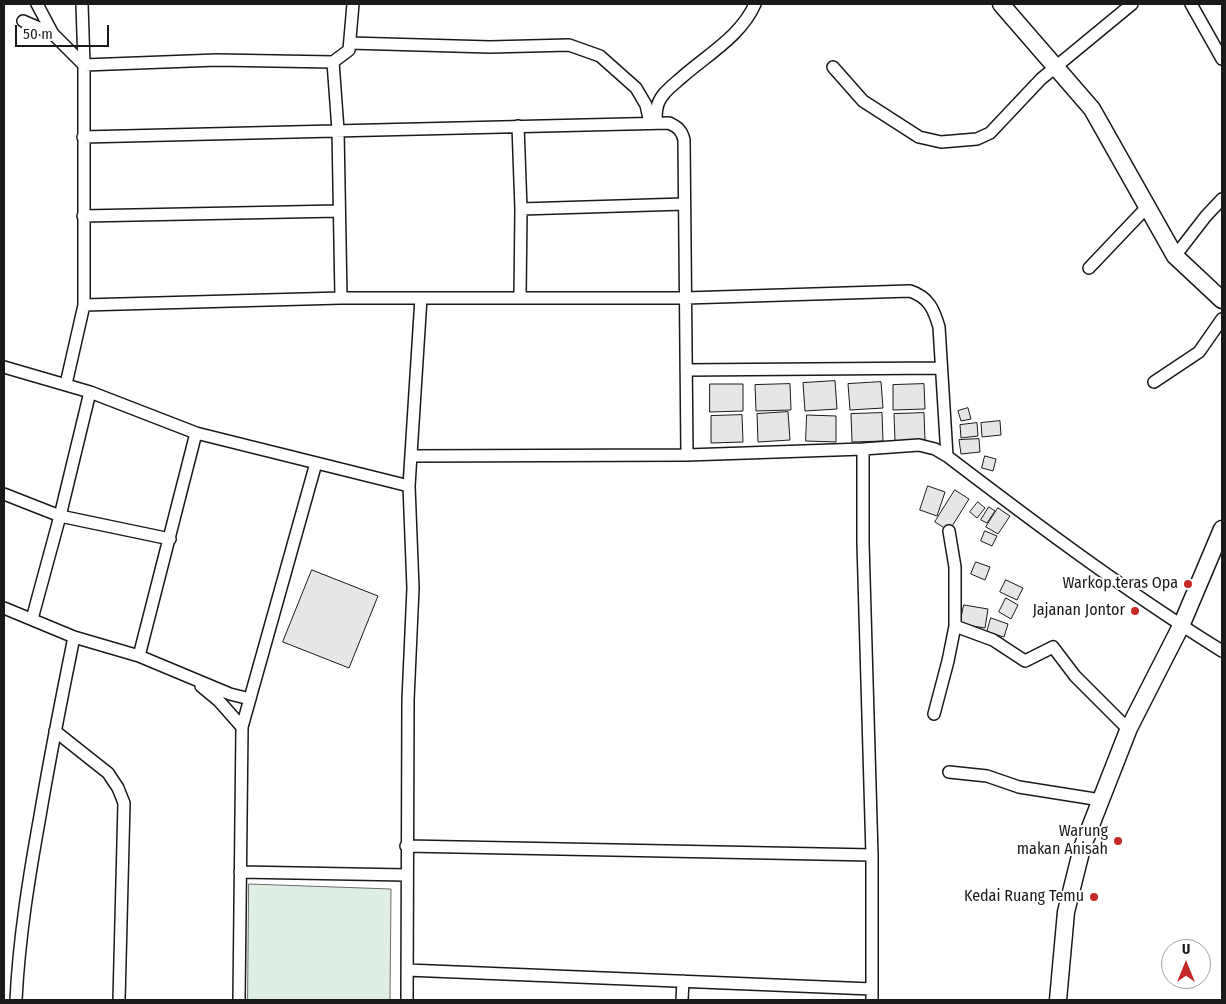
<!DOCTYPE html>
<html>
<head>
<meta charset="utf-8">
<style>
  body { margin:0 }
  #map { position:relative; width:1226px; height:1004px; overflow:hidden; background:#fff; font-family:"Fira Sans Condensed",sans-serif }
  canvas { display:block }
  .frame { position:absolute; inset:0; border:5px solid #1a1a1a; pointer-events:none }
  .north { position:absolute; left:1161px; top:939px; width:50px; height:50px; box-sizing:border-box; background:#fff; border:1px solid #a3a3a3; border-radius:50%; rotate:0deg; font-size:14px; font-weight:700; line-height:20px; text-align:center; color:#1a1a1a }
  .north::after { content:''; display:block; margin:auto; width:18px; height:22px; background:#c62828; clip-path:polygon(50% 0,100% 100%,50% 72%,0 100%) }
  .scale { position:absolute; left:15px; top:25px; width:94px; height:22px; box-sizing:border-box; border:2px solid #1a1a1a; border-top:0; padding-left:6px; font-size:15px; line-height:18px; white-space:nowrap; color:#1a1a1a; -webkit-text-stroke:4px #fff; paint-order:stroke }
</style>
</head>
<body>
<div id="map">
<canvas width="1226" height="1004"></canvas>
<div class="frame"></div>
<div class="north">U</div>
<div class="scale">50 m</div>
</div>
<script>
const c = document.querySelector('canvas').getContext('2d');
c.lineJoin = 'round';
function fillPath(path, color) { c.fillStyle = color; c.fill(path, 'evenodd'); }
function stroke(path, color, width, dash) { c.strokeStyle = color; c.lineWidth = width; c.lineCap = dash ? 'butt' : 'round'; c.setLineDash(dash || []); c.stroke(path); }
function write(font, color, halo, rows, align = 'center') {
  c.font = font + ' "Fira Sans Condensed",sans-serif'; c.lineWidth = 4; c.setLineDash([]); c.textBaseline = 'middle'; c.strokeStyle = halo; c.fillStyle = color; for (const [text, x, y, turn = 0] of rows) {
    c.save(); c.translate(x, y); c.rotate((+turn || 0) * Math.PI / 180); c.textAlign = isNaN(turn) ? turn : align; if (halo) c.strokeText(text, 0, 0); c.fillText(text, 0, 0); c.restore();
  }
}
const green = new Path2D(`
  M249,884L391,889L390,1000H248Z`);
const building = new Path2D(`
  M835,381L837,409L805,411L803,383Z
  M881,382L883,408L850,410L848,384Z
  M710,384H743V411L710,412Z
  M790,384L791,410L756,411L755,385Z
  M924,384L925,409L893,410V385Z
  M968,408L971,419L961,421L958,411Z
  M788,412L790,440L758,442L757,414Z
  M882,413L883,441L852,442L851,414Z
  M924,413L925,440L895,441L894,414Z
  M742,415L743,442L711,443V416Z
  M807,415L836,416V442L806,441Z
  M1000,421L1001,435L982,437L981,423Z
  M977,423L978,436L961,438L960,425Z
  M979,439L980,452L961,454L959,440Z
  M985,456L996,459L993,471L982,468Z
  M928,486L945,492L937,516L920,510Z
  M955,490L969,499L949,531L935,522Z
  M978,502L985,508L977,518L970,512Z
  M989,507L995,511L987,523L981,520Z
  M998,508L1010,516L998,534L986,527Z
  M985,531L997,536L992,546L981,541Z
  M976,562L990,567L985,580L971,574Z
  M312,570L378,596L349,668L283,642Z
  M1006,580L1023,588L1017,600L1000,592Z
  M1006,598L1018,605L1011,619L999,612Z
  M964,605L988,609L985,628L960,624Z
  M991,618L1008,624L1004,637L987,632Z`);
const street = new Path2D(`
  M37,4L53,34
  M1191,4L1222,59
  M23,21L53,34L84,65L217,60L333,62L349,50L353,4
  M350,43L490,47L569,45L600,56L636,88L646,105L650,123
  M333,62L338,130L341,298
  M833,67L863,101L919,137L941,142L977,139L990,133L1041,79L1132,4
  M656,123C656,119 656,112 657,108C659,95 672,86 681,78C707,55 741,36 755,4
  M518,126L521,209L520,297
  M83,137L669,123C678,127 682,131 684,140L687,455
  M521,209L684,204
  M83,216L339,211
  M1175,256L1206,216L1222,199
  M1089,268L1147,207
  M84,305L341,298H686L910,291C929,297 934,310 939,327L947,456
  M4,367L90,392L196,433L409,486
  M686,370L941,368
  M1154,382L1199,352L1222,319
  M66,384L84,305V65L82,4
  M863,449V543L872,855V1000
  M411,456L687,455L863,449L919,445L935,449L947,456C1036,524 1127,592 1222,651
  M4,494L60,516L170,539
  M949,531L955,567V626
  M4,608L74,637L139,656L230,694L250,699
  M32,619L60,516L90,392
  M139,656L196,433
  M201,686L219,701L242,727
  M934,714L948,661L955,626L993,640L1025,661L1053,647L1075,676L1128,729
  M55,731L108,773L118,788L124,803L119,1000
  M949,772L987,776L1019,787L1101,800
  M406,846L872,855
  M240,872L406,875
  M407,970L872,989
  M16,1000C19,938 29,877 40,816C50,756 62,696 74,637
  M239,1000L242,727L316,463
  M407,1000L408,700L413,588L409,486L421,298
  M682,1000L683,981`);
const secondary = new Path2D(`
  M1001,4L1092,109L1175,256L1222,300
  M1058,1000L1066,912L1082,848L1129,728L1181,626L1222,529`);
const markers = [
  [1188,584,5,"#c62828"],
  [1135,611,5,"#c62828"],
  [1118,841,5,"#c62828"],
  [1094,897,5,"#c62828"]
];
const poiNames = [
  ["Warkop teras Opa",1178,584],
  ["Jajanan Jontor",1125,611],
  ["Warung",1108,832],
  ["makan Anisah",1108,850],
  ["Kedai Ruang Temu",1084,897]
];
fillPath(green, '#e0efe3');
stroke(green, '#6a6a6a', 1);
fillPath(building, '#e6e6e6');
stroke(building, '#1a1a1a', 1);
stroke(street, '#1a1a1a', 14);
stroke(secondary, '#1a1a1a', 19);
stroke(street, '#fff', 11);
stroke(secondary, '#fff', 16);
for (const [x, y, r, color] of markers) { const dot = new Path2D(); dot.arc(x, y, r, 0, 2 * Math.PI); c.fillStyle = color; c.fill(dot); stroke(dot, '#fff', 2); }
write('16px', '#1a1a1a', '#fff', poiNames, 'right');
</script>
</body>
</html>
